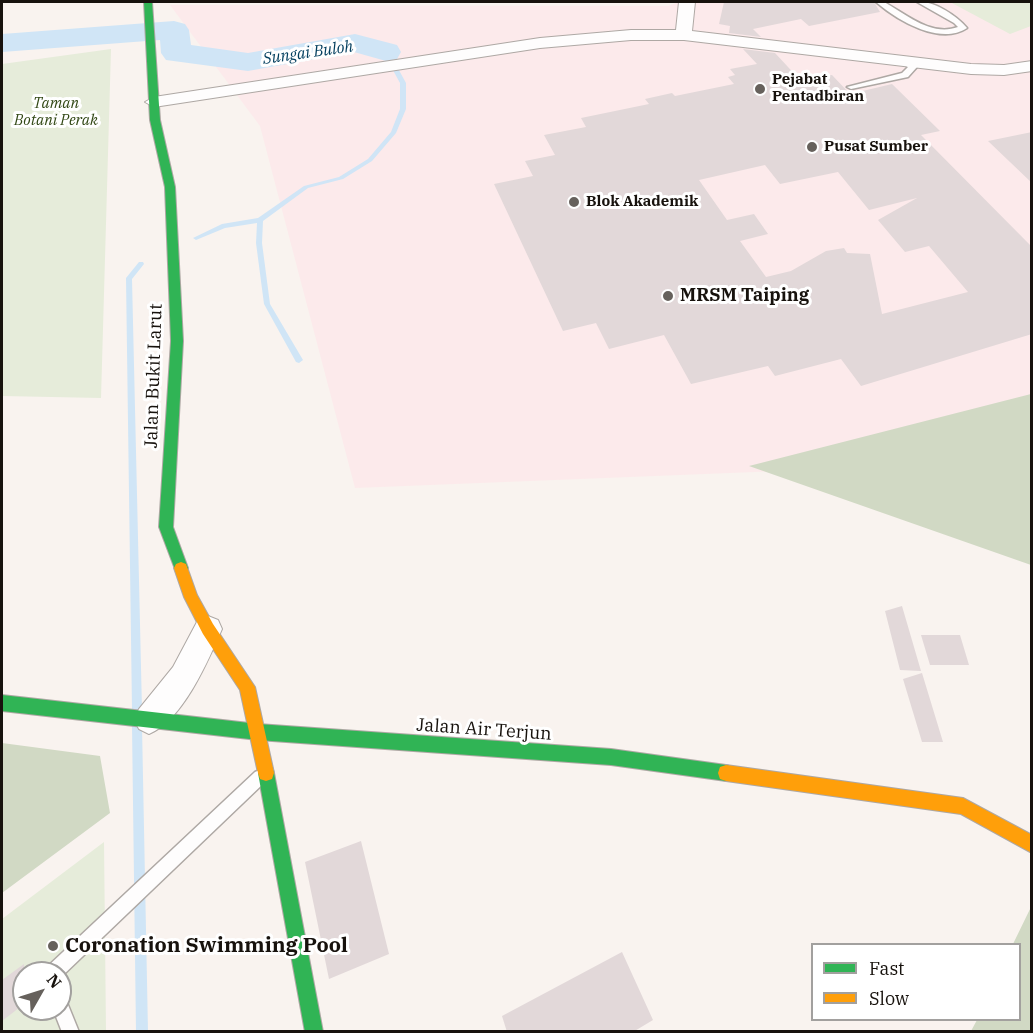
<!DOCTYPE html>
<html>
<head>
<meta charset="utf-8">
<style>
  body { margin:0 }
  #map { position:relative; width:1033px; height:1033px; overflow:hidden; background:#f9f3ef; font-family:"IBM Plex Serif",serif }
  canvas { display:block }
  .frame { position:absolute; inset:0; border:3px solid #17120d; pointer-events:none }
  .legend { position:absolute; left:811px; top:943px; width:210px; height:78px; box-sizing:border-box; background:#fff; border:2px solid #a2a09e; margin:0; padding:8px 10px; list-style:none; font-size:18px; color:#17120d }
  .legend li { display:flex; align-items:center; gap:12px; height:30px }
  .legend b { width:30px; border:2px solid #a2a09e }
  .north { position:absolute; left:12px; top:961px; width:60px; height:60px; box-sizing:border-box; background:#fff; border:2px solid #a2a09e; border-radius:50%; rotate:51deg; font-size:16px; font-weight:700; line-height:24px; text-align:center; color:#17120d }
  .north::after { content:''; display:block; margin:auto; width:21px; height:27px; background:#66615c; clip-path:polygon(50% 0,100% 100%,50% 72%,0 100%) }
</style>
</head>
<body>
<div id="map">
<canvas width="1033" height="1033"></canvas>
<div class="frame"></div>
<ul class="legend">
<li><b style="height:8px;background:#30b455"></b>Fast</li>
<li><b style="height:8px;background:#ff9f0a"></b>Slow</li>
</ul>
<div class="north">N</div>
</div>
<script>
const c = document.querySelector('canvas').getContext('2d');
c.lineJoin = 'round';
function fillPath(path, color) { c.fillStyle = color; c.fill(path, 'evenodd'); }
function stroke(path, color, width, dash) { c.strokeStyle = color; c.lineWidth = width; c.lineCap = dash ? 'butt' : 'round'; c.setLineDash(dash || []); c.stroke(path); }
function write(font, color, halo, rows, align = 'center') {
  c.font = font + ' "IBM Plex Serif",serif'; c.lineWidth = 6; c.setLineDash([]); c.textBaseline = 'middle'; c.strokeStyle = halo; c.fillStyle = color; for (const [text, x, y, turn = 0] of rows) {
    c.save(); c.translate(x, y); c.rotate((+turn || 0) * Math.PI / 180); c.textAlign = isNaN(turn) ? turn : align; if (halo) c.strokeText(text, 0, 0); c.fillText(text, 0, 0); c.restore();
  }
}
const education = new Path2D(`
  M679,2H1031V505L930,465L355,488L260,126L170,5L668,6Z`);
const green = new Path2D(`
  M950,2H1031V26L1010,34Z
  M111,49L101,398L2,396V64Z
  M104,842L106,1031L2,1032V919ZM24,973H60V1009H24Z`);
const forest = new Path2D(`
  M1031,394V565L749,466Z
  M2,743L100,756L110,813L2,893Z
  M1031,907V1031H971L977,1020H1020V944H1013Z`);
const stream = new Path2D(`
  M386,50L389,52L406,83V109L396,133L372,161L343,179L308,188L263,221L262,243L270,304L303,360L299,363L296,362L264,304L256,243L257,223L225,228L196,240L193,238L222,224L258,218L304,186L339,177L368,159L391,132L400,109V83L383,52Z
  M139,262H143L144,264L132,279L142,710L140,713L137,715L134,713L132,710L126,278Z
  M137,721L140,723L142,726L148,1032H136L132,726L134,723Z`);
const river = new Path2D(`
  M174,21L185,24L189,30L191,45L248,53L355,34L397,45L401,52L397,59L386,61L354,52L248,71L166,60L161,53L160,40L2,52V34Z`);
const building = new Path2D(`
  M724,2H874L880,12L809,26L801,19L753,29L761,37L729,33L730,26L719,24Z
  M743,49L775,53L801,81L832,75L850,94L892,84L940,131L921,135L1032,247V334L861,386L841,359L775,376L768,366L691,384L664,335L609,349L596,323L563,331L494,184L533,176L525,161L555,155L544,135L586,127L581,118L649,104L645,99L672,93L675,96L734,84L728,77L735,75L730,69L757,64ZM765,165L780,184L838,172L869,210L917,198L878,220L905,252L929,246L968,292L882,314L870,254L847,253L844,248L826,251L791,271L766,277L740,241L768,234L754,214L727,220L699,180Z
  M1032,132V183L988,141Z
  M902,606L921,671L900,670L885,611Z
  M921,635H960L969,665H930Z
  M922,673L943,742H922L903,679Z
  M361,841L389,954L329,979L305,862Z
  M622,952L653,1020L633,1032H507L502,1016Z
  M24,964V1004L2,1021V980Z`);
const lane = new Path2D(`
  M876,2H884C906,14 931,37 958,27L954,23L917,2C933,0 957,16 967,28C940,46 897,20 876,2Z
  M903,60H909L917,67L908,77L851,89L847,87L902,73L908,67L903,64Z
  M260,770L265,772L267,777L265,782L60,978V973H45L47,967L255,772Z
  M60,998L66,1000L79,1032H62L53,1009H60Z`);
const street = new Path2D(`
  M679,2H695L692,31L971,64L1004,65L1032,61V71L1004,75L971,74L684,40H631L540,48L154,107L145,102L154,97L540,38L631,30H676Z
  M208,616L218,620L222,629C208,661 183,720 149,734L139,729L134,719L139,709L173,667L198,620Z`);
const fast = new Path2D(`
  M144,2H152L160,120L175,187L183,341L173,527L188,568L186,572L181,574L176,572L159,527L171,341L165,187L150,120Z
  M2,695L258,724L611,749L726,765L732,767L734,773L732,779L726,781L611,765L258,740L2,711Z
  M266,765L272,767L274,773L323,1032H305L258,773L260,767Z`);
const slow = new Path2D(`
  M181,562L186,564L197,595L213,624L255,687L274,773L272,779L266,781L260,779L258,773L240,690L203,634L184,597L174,568L176,564Z
  M726,765L963,798L1032,835V853L961,814L726,781L720,779L718,773L720,767Z`);
const markers = [
  [760,89,6,"#66615c"],
  [812,147,6,"#66615c"],
  [574,202,6,"#66615c"],
  [668,296,6,"#66615c"],
  [53,946,6,"#66615c"]
];
const farPoinames = [
  ["Pejabat",772,80],
  ["Pentadbiran",772,97],
  ["Pusat Sumber",824,147],
  ["Blok Akademik",586,202]
];
const farParknames = [
  ["Taman",56,104],
  ["Botani Perak",56,121]
];
const farWaternames = [
  ["Sungai Buloh",308,53,-8]
];
const poiNames = [
  ["MRSM Taiping",680,296]
];
const streetNames = [
  ["Jalan Bukit Larut",154,376,-88],
  ["Jalan Air Terjun",484,730,4]
];
const nearPoinames = [
  ["Coronation Swimming Pool",65,946]
];
fillPath(education, '#fceaeb');
fillPath(green, '#e6ecda');
fillPath(forest, '#d1d9c4');
fillPath(stream, '#d0e5f6');
fillPath(river, '#d0e5f6');
fillPath(building, '#e2d8d9');
stroke(lane, '#aea8a4', 3);
stroke(street, '#aea8a4', 2);
stroke(fast, '#aea8a4', 2);
stroke(slow, '#aea8a4', 2);
fillPath(lane, '#fefdfd');
fillPath(street, '#fefdfd');
fillPath(fast, '#30b455');
fillPath(slow, '#ff9f0a');
for (const [x, y, r, color] of markers) { const dot = new Path2D(); dot.arc(x, y, r, 0, 2 * Math.PI); c.fillStyle = color; c.fill(dot); stroke(dot, '#fff', 2); }
write('bold 15px', '#17120d', '#fff', farPoinames, 'left');
write('italic 15px', '#314714', '#fff', farParknames);
write('italic 16px', '#003d5d', '#fff', farWaternames);
write('bold 18px', '#17120d', '#fff', poiNames, 'left');
write('18px', '#17120d', '#fff', streetNames);
write('bold 21px', '#17120d', '#fff', nearPoinames, 'left');
</script>
</body>
</html>
